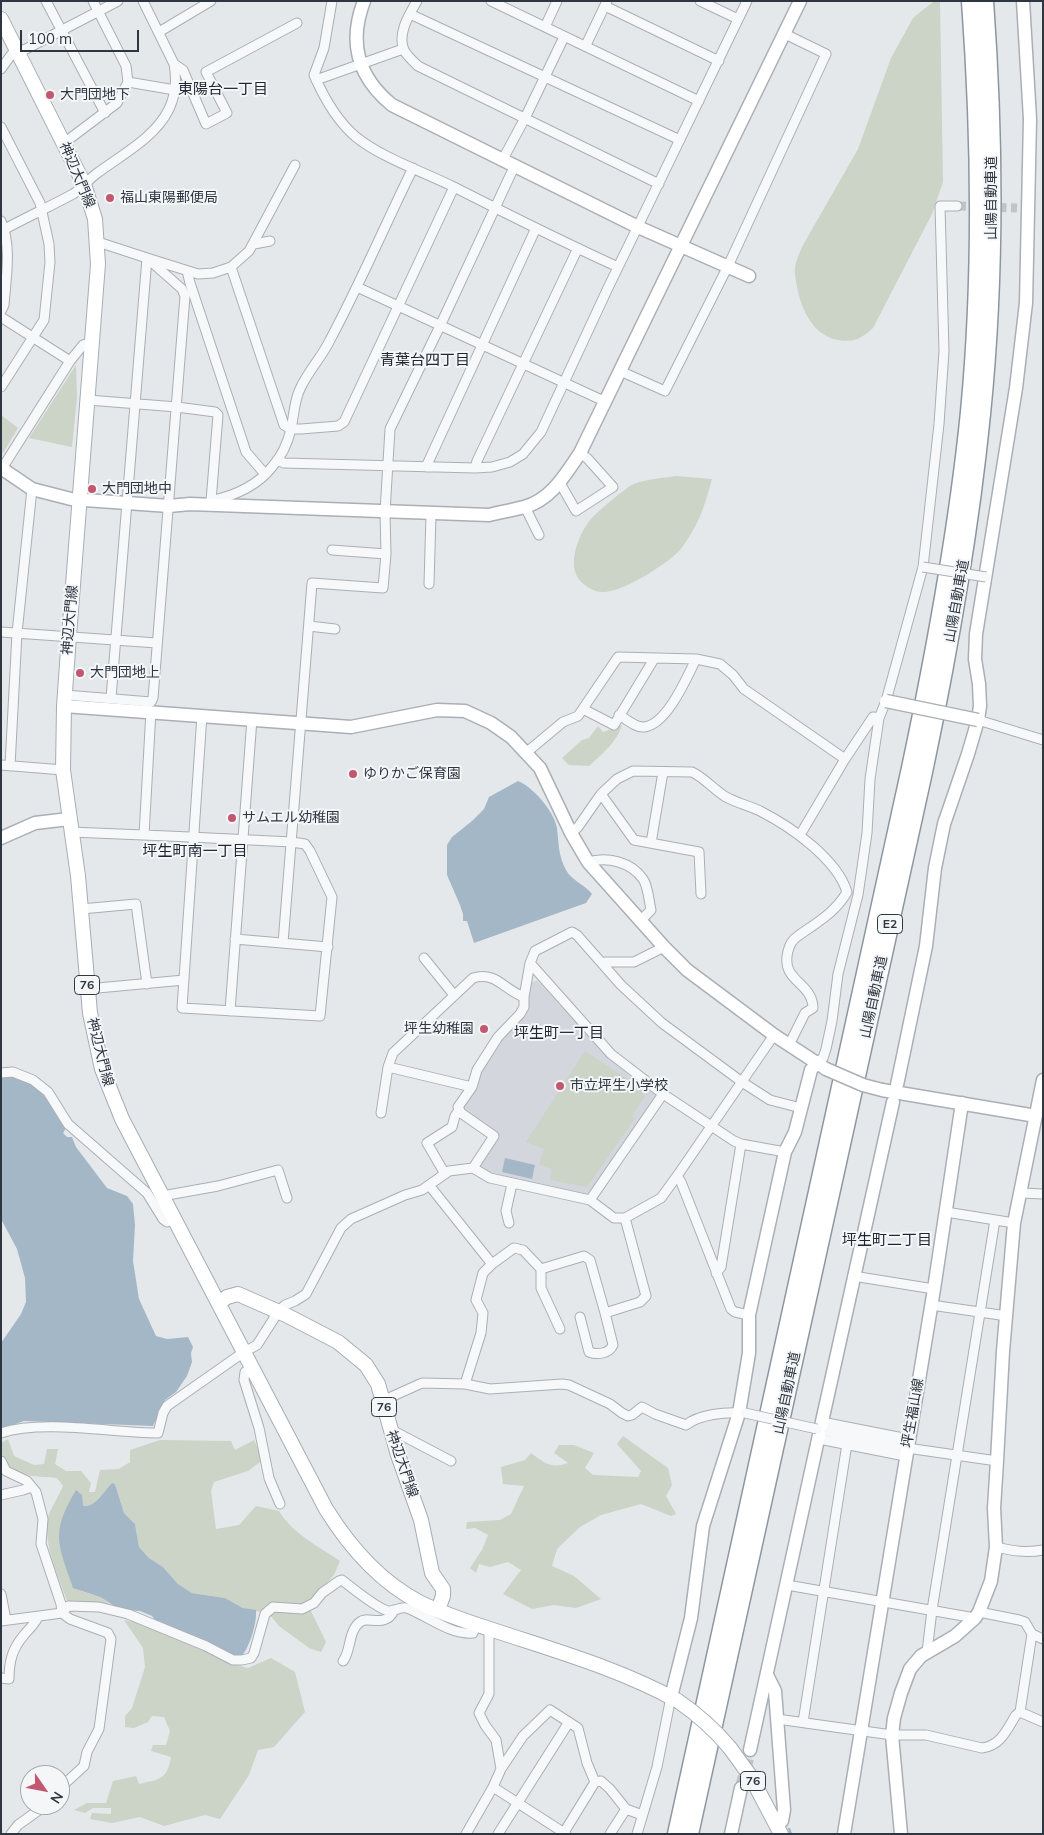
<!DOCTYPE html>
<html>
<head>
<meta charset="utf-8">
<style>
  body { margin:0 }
  #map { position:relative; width:1044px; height:1835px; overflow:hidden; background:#e5e8eb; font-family:Mulish,sans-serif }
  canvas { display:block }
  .frame { position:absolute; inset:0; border:2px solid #2e3642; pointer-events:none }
  .north { position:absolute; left:20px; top:1765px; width:50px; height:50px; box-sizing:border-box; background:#f4f6f8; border:1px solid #a5a9af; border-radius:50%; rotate:123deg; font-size:14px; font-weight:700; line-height:20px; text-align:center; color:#2e3642 }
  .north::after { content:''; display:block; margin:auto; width:18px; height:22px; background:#c2586f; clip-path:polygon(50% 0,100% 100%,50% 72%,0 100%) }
  .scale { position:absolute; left:20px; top:30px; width:119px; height:22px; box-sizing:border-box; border:2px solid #2e3642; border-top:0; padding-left:6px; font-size:15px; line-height:18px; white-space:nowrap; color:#2e3642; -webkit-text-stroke:4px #f4f6f8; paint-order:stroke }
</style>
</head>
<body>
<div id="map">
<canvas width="1044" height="1835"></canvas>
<div class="frame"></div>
<div class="north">N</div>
<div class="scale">100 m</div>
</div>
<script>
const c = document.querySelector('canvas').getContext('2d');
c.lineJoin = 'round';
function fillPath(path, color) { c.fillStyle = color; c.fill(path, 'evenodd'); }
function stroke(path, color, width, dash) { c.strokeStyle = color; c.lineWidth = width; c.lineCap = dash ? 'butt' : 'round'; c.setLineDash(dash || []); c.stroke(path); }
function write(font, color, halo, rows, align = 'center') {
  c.font = font + ' Mulish,"Noto Sans JP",sans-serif'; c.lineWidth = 4; c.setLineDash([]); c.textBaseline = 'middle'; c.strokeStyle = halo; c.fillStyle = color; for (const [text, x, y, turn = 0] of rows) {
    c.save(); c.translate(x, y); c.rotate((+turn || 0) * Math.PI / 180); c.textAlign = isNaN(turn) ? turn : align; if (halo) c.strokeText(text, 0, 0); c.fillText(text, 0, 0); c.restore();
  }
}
const built = new Path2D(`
  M537,980L608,1058L636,1081L655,1094L656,1097L589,1197L491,1175L480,1169L479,1165L498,1137L463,1113L462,1108L472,1097L480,1071L502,1039L527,1013L531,983Z`);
const green = new Path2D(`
  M934,1H940L943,182L932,214L873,328C862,338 854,343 838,340C809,335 798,301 795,274C794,264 799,254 803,245L858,149L891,58L913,18Z
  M76,365L77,397L72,447L29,438Z
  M1,415L18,428L3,453H1Z
  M676,476L712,479C707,497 702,516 692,532C688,538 684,546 679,551C665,565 622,593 602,592C596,592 590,589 585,585C564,571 577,537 590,520C597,512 625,488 634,484C647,479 663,478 676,476Z
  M622,725C617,742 602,754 589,766L569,765L562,758L582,740L589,738L598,726L603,732Z
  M585,1051L644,1090L642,1094L645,1096L632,1115L635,1118L587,1187L550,1180L552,1169L539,1165L544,1149L526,1142Z
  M623,1436L668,1468L672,1485L666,1496L676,1514L671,1516L641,1504L601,1515L580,1527L557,1549L552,1566L574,1576L601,1599L576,1608L554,1605L532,1609L503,1594L521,1570L508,1562L490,1567L479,1564L476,1573L470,1568L482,1550L488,1535L475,1528L466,1529L467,1522L500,1520L511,1514L524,1486L503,1484L501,1467L525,1460L531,1453C544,1463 552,1469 568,1463L554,1453L559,1445H574L594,1453L585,1468L593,1475L638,1477L641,1471L617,1444Z
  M8,1439L14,1456L34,1465L44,1464L47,1449H58L55,1464L66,1471H81L91,1483L89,1492H95L100,1470L119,1469L130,1462V1450L160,1440L231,1441L235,1450L254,1440L263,1460L248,1471L214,1482L211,1491L216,1529L239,1525L256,1506L279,1511C293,1534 318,1546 340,1561L334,1575L323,1587L315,1600L294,1611H311L326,1642L321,1652L309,1648L279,1626L269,1614L243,1608L225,1598L192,1593L178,1584L163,1567L149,1558L139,1547L135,1524L124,1513L115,1484L112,1483C103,1492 96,1507 83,1506L81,1591L100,1597L114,1607L68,1603C59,1578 41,1541 49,1514C53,1505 59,1495 63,1486L57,1478C46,1477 13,1476 7,1466C3,1460 1,1450 1,1443Z
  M124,1620L137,1622L197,1646L226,1662L248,1668L271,1658L295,1672L305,1712L274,1747L258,1750L249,1775L220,1819L205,1815L164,1826L140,1817L112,1823L90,1819L92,1813L111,1814V1808H93L85,1813L74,1810L87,1803H106L113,1781L136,1776L139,1784C160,1779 167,1780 171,1757L151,1751L153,1745H166L170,1731L164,1717L152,1716L148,1722L134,1728L125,1727V1716L132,1708L145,1667L143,1648Z`);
const water = new Path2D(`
  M518,781C533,787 554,811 557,828C559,844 558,855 566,870C571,880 585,885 592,894L586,903L474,943L467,921H463V914L460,905L447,875V845L452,837L472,821L484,809L489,797Z
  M13,1077C40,1082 52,1106 66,1128L63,1133L67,1137H72L76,1147L107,1188L127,1196L133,1204L135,1225L133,1261L139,1299L156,1336L167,1339L188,1337L193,1347L191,1353L192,1362L187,1376L176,1392L165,1400L153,1426L24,1421L1,1429V1343L21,1314L26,1302L25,1278L17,1249L1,1219V1078Z
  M505,1158L535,1165L532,1179L502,1172Z
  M112,1483L115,1484L124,1513L135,1524L139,1547L149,1558L163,1567L178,1584L192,1593L225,1598L243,1608L256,1610C257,1625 249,1649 239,1660L161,1627L152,1616L140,1611L121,1610L100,1597L73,1588C58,1543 50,1534 76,1490L82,1495L83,1506C96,1507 103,1492 112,1483Z`);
const stream = new Path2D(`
  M789,1829L791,1834`);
const streetTunnel = new Path2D(`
  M957,206L1017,208`);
const secondaryTunnel = new Path2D(`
  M741,1788L750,1750`);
const street = new Path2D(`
  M46,1L105,113
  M143,1L174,64L183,70L206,124L227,113L206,72L297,23
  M332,1L324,48L314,75C324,98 337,121 356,137C382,158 424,172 454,187C509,215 563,242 618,267
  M417,1C409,15 397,34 404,50C407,56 413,61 418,66L659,184
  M491,1L699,101
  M700,1L738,19
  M605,6L719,61
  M410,14L680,140
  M545,27L557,1
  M159,32L211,1
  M586,45L607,1
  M1,69L11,55L26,49L118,1
  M316,80L403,49
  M128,82L175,90
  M1,127L40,203L49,244L50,262L44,320L1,387
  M64,143L117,103L128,82L126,66L93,1
  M503,159L525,118L564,37
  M1,221C12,246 6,278 4,305L1,311
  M5,229C27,217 51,206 73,194C81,189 88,180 96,174C121,155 155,138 169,109C176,94 177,80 174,64
  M254,244L270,241
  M231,267L284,425L291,429H301L338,426L344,422L454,187
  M187,271L190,283L246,452L265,474
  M357,287L606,402
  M1,317L70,361
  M620,371L665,391L728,266L826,54L785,34
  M88,400L177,407L215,412L218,415L211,501
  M277,460L284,463L475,468L492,467L510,462L523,454L541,432L607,290L747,1
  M426,467L536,228
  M475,468L477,461L578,248
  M1,470L70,361L83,345L92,342
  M560,483L576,511L613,487L587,458L580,453
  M210,501C234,496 257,486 272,467C281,457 288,442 291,429C294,416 294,401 300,389C308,371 322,357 330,340C360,284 385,225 413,168
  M525,507L539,535
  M332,550L386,554
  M429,584L431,514
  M309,626L335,629
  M1,632L157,643
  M65,695L151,702L153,698L185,296L182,289L147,258L98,242
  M111,698L147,258L198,274L213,273L231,267L249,251L295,165
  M583,709L614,725L654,659
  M619,715C626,719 636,728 644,727C667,725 687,677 696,659
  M978,720L1043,740
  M527,752L563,722L578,716L618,657L696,659L720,664L733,675L744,689L845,759
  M1,765L63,770
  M10,766L17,633L32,489
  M601,794L634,840L699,852L701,894
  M71,832C145,835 218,838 292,842L305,844L310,851L332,897L320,1016L182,1008L202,715
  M571,833L578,827L601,794L617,779L633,771L692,772C705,778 714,790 726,797C737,803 750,806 762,812C791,827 837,859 847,892C836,912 816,923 798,936C792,940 790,944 788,951C780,982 812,981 813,1008L805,1013L789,1045
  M144,835L151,711
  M800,835L845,759L873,717L879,718
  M651,843L663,772
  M588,862C607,856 631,862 643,879C648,886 649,901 651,910L640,921
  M81,909L136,904L147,984
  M235,939L328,947
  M283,943L312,583L383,588L386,554L385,512L390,429L440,326L515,165
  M424,958L454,995
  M604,964L605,962H634L664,947
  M87,989L184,980
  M230,1011L252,719
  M817,1062L823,1058L826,1049L832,1021L838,974L858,895L867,833L870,779L879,718L886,701L923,567L939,424L944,351L940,206H957
  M388,1067L472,1087
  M1,1073L13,1072L33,1080L48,1092L68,1124L147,1193L163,1219L167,1222L174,1220
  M663,1094L590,1200L614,1218H625L661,1198L677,1176
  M381,1113L388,1067L393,1053L473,978C496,971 504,990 524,997
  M785,1152L741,1144L734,1141L663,1094L611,1054L530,963L535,951L572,932L577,935L621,985L662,1023L742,1082L770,1100L801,1108
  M473,1168L494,1136L461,1113L458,1107L472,1087L477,1070L498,1037L520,1014L524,1007V997L530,963
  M445,1174L427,1143L452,1127L455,1116L459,1110
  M429,1185L492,1264L514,1248L523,1250L541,1269V1288L560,1329
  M1021,1193L1043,1194
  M162,1196L218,1186L278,1170L287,1198
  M946,1212L1014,1223
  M509,1223L506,1211L512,1184
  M541,1269L584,1256L590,1260L605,1313
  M716,1273L721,1267L741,1144
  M853,1276L934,1289
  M931,1305L1007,1316
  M749,1315L735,1312L731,1309L681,1182L677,1176L774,1035
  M580,1317L589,1352C597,1355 609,1354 613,1345L605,1313L640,1302L646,1296L625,1218
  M252,1368L245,1372L244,1380L259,1428L269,1478L280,1504
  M465,1384L481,1333L483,1313L476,1300L483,1273L492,1264
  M382,1401L422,1383L465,1384L490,1389L562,1384L569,1385L610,1404L622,1413L628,1416L632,1415L642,1407L655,1414L686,1425C700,1414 725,1412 742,1413
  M822,1422L908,1439
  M390,1429L451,1461
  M817,1429L907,1448L997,1461
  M1,1433C43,1419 113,1433 158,1433L163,1413L167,1406L244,1352L257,1345L278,1312L285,1305L295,1301L306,1294L341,1228L351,1219L405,1195L422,1190L449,1171L473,1168L490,1178L590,1200
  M819,1439L905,1456
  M1,1461L6,1471L27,1481L36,1492L43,1519L41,1544L61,1604L62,1613
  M1,1495L23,1490L31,1487
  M996,1547C1013,1551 1026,1553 1043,1550
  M787,1585L975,1618
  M1,1594L6,1620
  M979,1612L1019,1620L1025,1622L1032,1634L1043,1639
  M62,1613L68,1606L99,1607L128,1614L206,1646L233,1660H242L251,1658L254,1653L265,1614L273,1607L302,1609L314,1603L322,1593L339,1581L342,1580C352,1588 377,1608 388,1611C395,1612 400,1606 407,1608C428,1616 450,1635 473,1633L476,1624
  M1,1621L62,1613L70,1619L108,1633L111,1639L99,1729L87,1752L84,1766L60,1788
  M489,1629V1694L479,1713L485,1725L496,1740L501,1769L493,1787L566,1834
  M927,1652L932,1610L995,1220
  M343,1661C351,1652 348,1631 360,1622C367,1615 386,1629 394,1610
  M1,1678L9,1679C9,1662 12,1649 24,1635C29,1629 34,1625 38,1617
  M1020,1712L1043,1722
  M777,1719L892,1735H926L982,1748C1001,1746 1007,1729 1016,1715L1020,1712L1032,1634
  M803,1722L847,1444
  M501,1769L523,1736L550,1710L578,1728L587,1763L595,1782L563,1834
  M595,1782L601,1781L610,1789L626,1809
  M11,1834L18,1825L46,1805
  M466,1834L493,1787
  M498,1834L569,1722
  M610,1834L626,1809L642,1815
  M637,1834L657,1767L671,1697`);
const secondary = new Path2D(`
  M364,1C348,43 358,77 392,105L638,227L749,276
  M1,468L32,489L71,499L169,506L190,504L489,515C501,512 513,510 524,507C551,500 565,475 580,453L800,1
  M64,706L351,727L437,710L465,711L491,723L511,737L540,768L571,833L588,862L664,947L687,970L774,1035L826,1069
  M1,838L35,823L69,819
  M897,1085L926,946L935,868L944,824L968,754L978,720L980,706L979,684L975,659L976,634L1016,388L1026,303L1030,119L1023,1
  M882,1090L1036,1116
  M821,1426L893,1102
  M767,1675L775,1691L784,1810L782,1821L776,1825
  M671,1697L691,1618L703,1526L739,1413L749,1353V1315L785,1152L795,1132L811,1070L817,1062
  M750,1750L819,1435
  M731,1834L741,1788
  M844,1834L934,1289L962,1103
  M901,1834L892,1735L894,1718L901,1693L910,1669L921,1656L955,1636L975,1618L979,1612L991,1581L996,1547L994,1508L997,1461L1003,1351L1014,1223L1043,1080`);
const primary = new Path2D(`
  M1,19L84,184L95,219L98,264L69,636L64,706L63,770L78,876L90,1013L102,1069L122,1119L326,1509C349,1546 379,1581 419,1602C443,1614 468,1622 493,1630C556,1651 620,1669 678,1701
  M219,1303L227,1297L238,1294L286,1315L338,1342L366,1365L378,1384L398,1455L421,1520L432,1573L443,1589V1596L438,1610
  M730,1748L751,1777L781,1834`);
const highway = new Path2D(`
  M676,1834L910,768C935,650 957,532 969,412C982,276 980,138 970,1
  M690,1834L924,772C949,653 970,535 982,414C996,277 995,139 985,1`);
const streetBridge = new Path2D(`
  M923,567L986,577
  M745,1413L817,1429`);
const secondaryBridge = new Path2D(`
  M886,701L978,720
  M826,1069L863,1085L882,1090`);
const primaryBridge = new Path2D(`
  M678,1701C697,1714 715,1730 730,1748`);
const markers = [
  [50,95,5,"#c2586f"],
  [110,198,5,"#c2586f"],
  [92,489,5,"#c2586f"],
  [80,673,5,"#c2586f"],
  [353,774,5,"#c2586f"],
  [232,818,5,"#c2586f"],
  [484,1029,5,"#c2586f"],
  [560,1086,5,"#c2586f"]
];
const shields = [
  [890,924,25],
  [87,985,25],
  [384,1407,25],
  [753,1781,25]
];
const shieldNames = [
  ["E2",890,924],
  ["76",87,985],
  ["76",384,1407],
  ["76",753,1781]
];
const poiNames = [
  ["大門団地下",60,95],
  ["福山東陽郵便局",120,198],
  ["大門団地中",102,489],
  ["大門団地上",90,673],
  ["ゆりかご保育園",363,774],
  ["サムエル幼稚園",242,818],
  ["坪生幼稚園",474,1029,"right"],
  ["市立坪生小学校",570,1086]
];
const streetNames = [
  ["神辺大門線",77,175,67],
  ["山陽自動車道",992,198,-90],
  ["山陽自動車道",957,601,-80],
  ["神辺大門線",70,620,-85],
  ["山陽自動車道",874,997,-78],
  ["神辺大門線",100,1052,76],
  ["山陽自動車道",787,1393,-78],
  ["坪生福山線",913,1413,-80],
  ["神辺大門線",402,1464,71]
];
const neighbourhoodNames = [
  ["東陽台一丁目",223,89],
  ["青葉台四丁目",425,360],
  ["坪生町南一丁目",195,851],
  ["坪生町一丁目",559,1033],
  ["坪生町二丁目",887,1240]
];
fillPath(built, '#d3d7dd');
fillPath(green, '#cbd4c7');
fillPath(water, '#a4b7c7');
stroke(stream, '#a4b7c7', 2.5);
stroke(streetTunnel, '#c0c4c9', 9, [9, 4.5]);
stroke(secondaryTunnel, '#c0c4c9', 12, [12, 6]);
stroke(street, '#aaafb5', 11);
stroke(secondary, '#aaafb5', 15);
stroke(primary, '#a5adb5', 16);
stroke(highway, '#8d96a0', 19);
stroke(street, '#f7f8f9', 9);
stroke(secondary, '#fff', 12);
stroke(primary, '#fff', 14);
stroke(highway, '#fff', 16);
stroke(streetBridge, '#aaafb5', 11, []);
stroke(secondaryBridge, '#aaafb5', 15, []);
stroke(primaryBridge, '#a5adb5', 16, []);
stroke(streetBridge, '#f7f8f9', 9);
stroke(secondaryBridge, '#fff', 12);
stroke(primaryBridge, '#fff', 14);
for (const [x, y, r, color] of markers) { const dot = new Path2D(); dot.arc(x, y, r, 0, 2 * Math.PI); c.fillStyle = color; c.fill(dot); stroke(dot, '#f4f6f8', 2); }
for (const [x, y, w] of shields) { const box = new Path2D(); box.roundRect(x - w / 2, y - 9.5, w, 19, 4); c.fillStyle = '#f4f6f8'; c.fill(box); stroke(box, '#2e3642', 1); }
write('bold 12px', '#2e3642', null, shieldNames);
write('14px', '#2e3642', '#f4f6f8', poiNames, 'left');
write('14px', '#2e3642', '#f4f6f8', streetNames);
write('15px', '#202733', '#f4f6f8', neighbourhoodNames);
</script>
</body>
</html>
